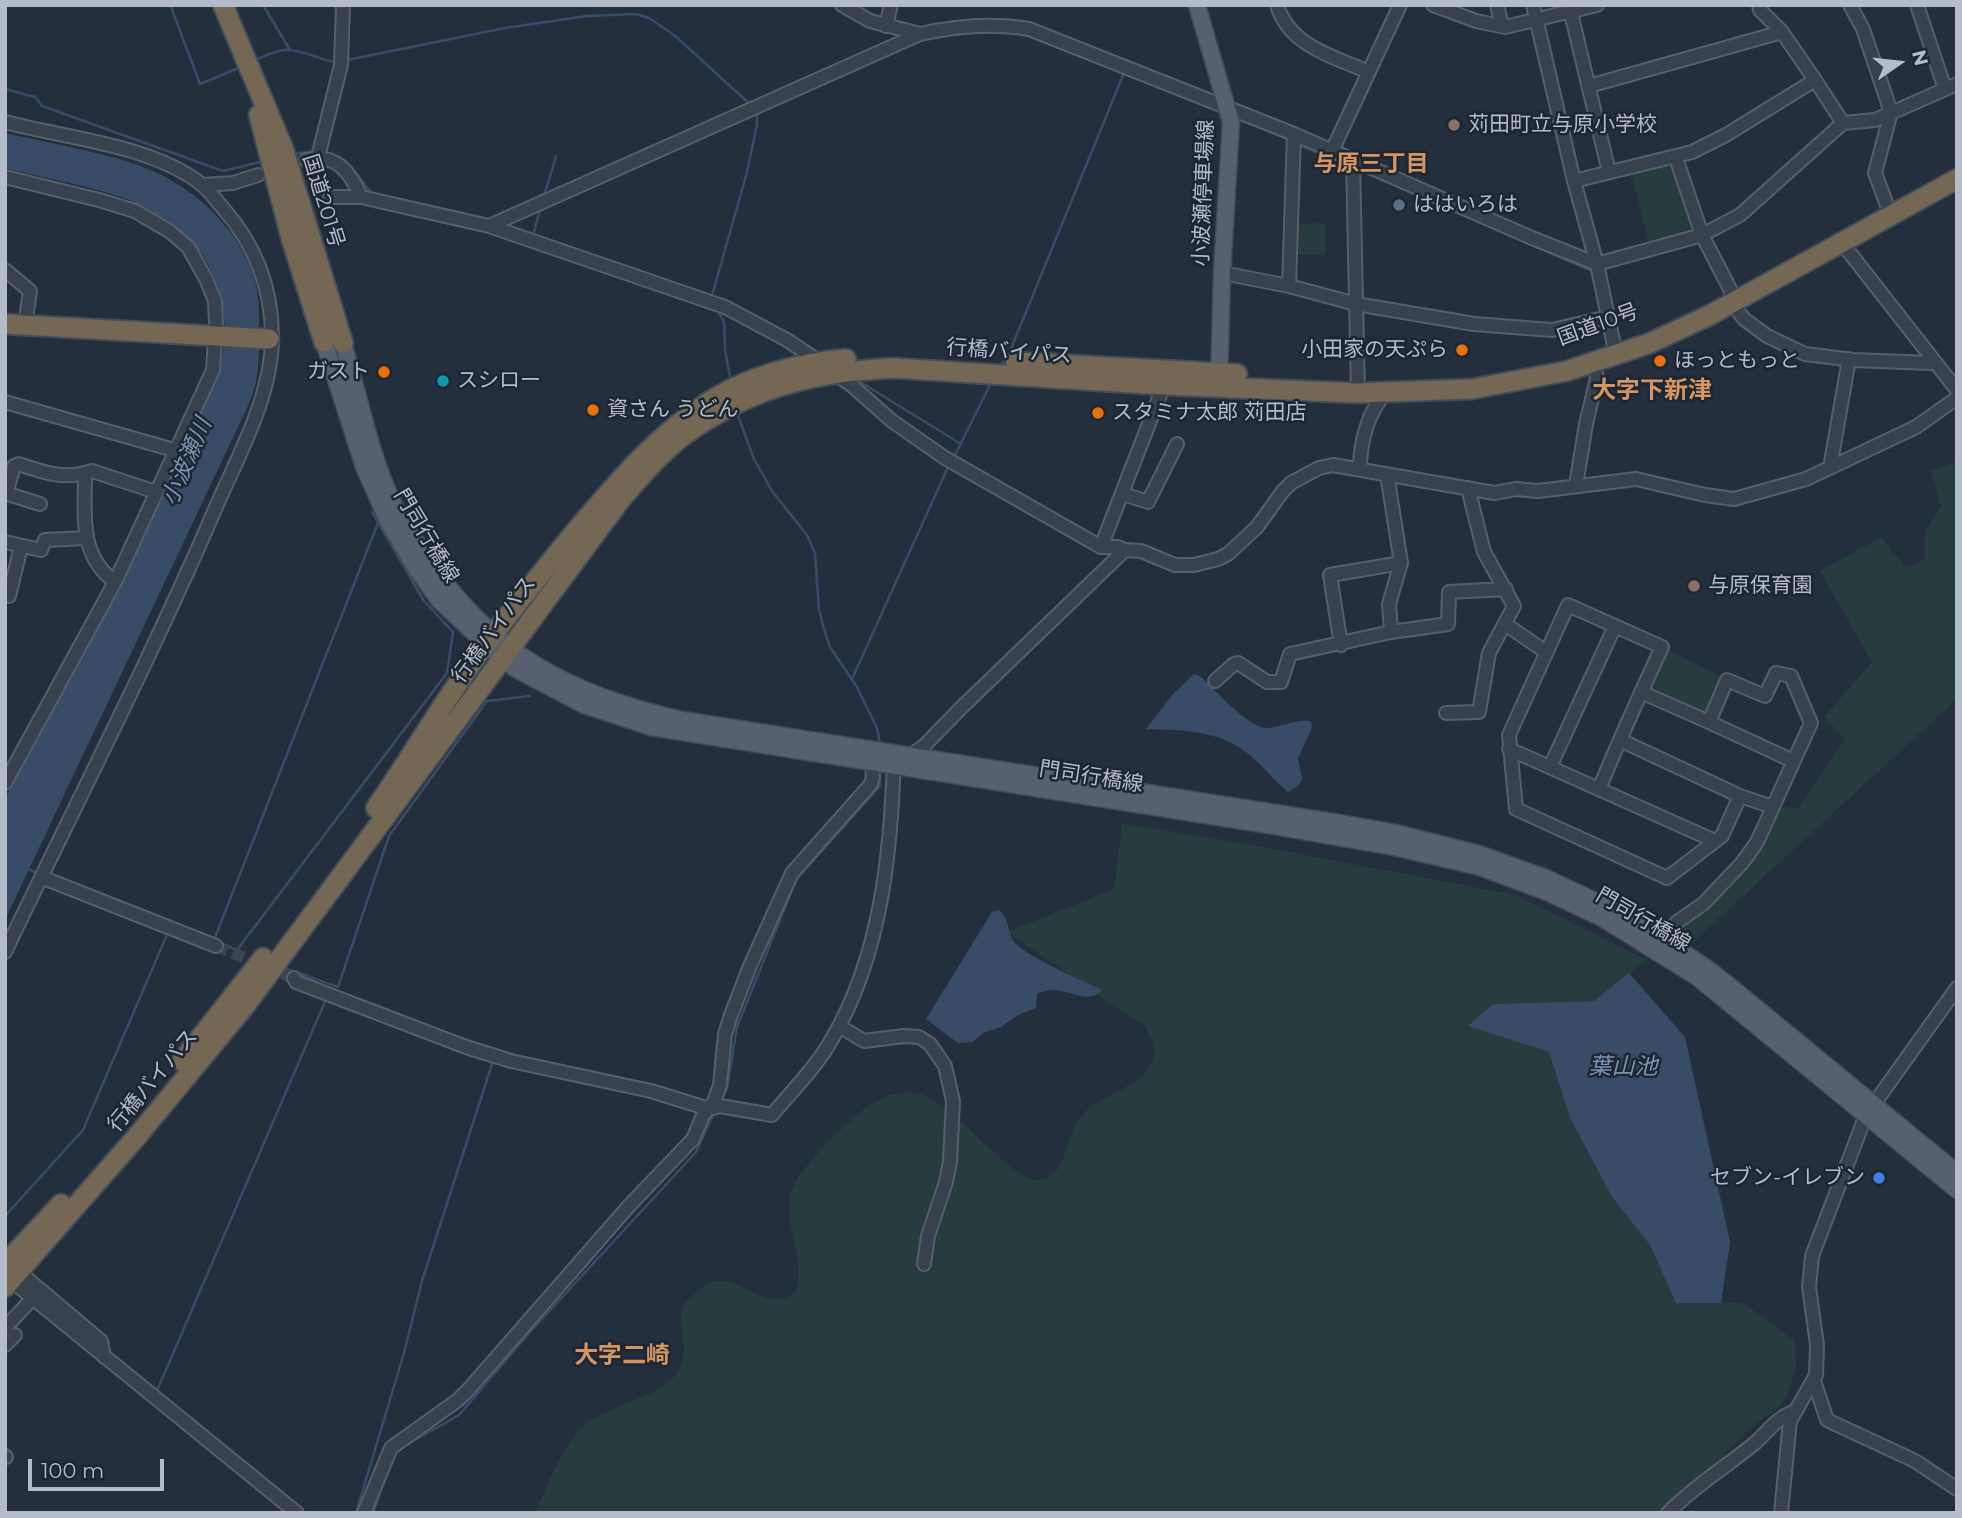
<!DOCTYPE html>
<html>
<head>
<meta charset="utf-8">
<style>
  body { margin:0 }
  #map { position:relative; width:1962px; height:1518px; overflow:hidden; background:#242f3e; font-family:Montserrat,sans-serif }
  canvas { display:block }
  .frame { position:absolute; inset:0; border:7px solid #b4bcc9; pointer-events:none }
  .north { position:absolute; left:1864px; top:28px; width:70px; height:70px; -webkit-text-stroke:5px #1d2633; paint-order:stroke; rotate:76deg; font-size:19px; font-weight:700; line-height:28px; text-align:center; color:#b4bcc9 }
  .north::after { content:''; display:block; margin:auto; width:24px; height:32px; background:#b4bcc9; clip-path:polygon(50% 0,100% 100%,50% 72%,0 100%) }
  .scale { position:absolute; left:28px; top:1459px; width:136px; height:32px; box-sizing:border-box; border:4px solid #b4bcc9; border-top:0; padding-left:9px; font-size:21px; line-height:24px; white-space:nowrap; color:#b4bcc9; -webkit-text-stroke:5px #1d2633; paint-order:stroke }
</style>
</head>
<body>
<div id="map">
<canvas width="1962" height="1518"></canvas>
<div class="frame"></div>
<div class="north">N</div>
<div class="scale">100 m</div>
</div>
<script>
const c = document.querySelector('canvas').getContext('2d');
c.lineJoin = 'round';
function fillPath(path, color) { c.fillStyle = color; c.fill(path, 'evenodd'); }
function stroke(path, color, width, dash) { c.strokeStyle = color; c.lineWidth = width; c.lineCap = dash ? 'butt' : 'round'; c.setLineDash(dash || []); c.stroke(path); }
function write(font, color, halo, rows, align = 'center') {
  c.font = font + ' Montserrat,"Noto Sans JP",sans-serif'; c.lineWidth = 5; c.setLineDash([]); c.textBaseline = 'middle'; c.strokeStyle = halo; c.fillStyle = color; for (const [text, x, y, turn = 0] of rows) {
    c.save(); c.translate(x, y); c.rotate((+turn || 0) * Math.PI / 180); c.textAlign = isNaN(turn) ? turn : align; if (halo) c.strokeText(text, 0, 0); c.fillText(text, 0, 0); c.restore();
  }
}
const green = new Path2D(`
  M1676,158L1702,235L1650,248L1630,168Z
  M1325,223V255H1294L1293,224Z
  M1957,462V699L1681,953L1662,938L1742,863L1773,807L1798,808L1845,739L1824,717L1872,662L1820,571L1881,537L1906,568L1925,559V531L1941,507L1931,471Z
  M1662,647L1727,680L1709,722L1641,692Z
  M1122,823L1248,844L1516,895L1647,960L1594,1001L1493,1004L1469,1026L1549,1052L1570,1118L1612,1197L1650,1245L1676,1302L1743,1303L1795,1341L1796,1369L1786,1398L1779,1407L1747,1431L1666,1513H535C549,1483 562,1442 589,1422C613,1404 660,1397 677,1373C698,1343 661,1316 698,1291C702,1288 707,1284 712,1282C741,1272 766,1317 796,1291C807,1257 782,1224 791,1192C797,1173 830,1139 845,1126C856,1116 869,1103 883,1098C893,1093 909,1091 920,1094C942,1100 983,1144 1003,1160C1012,1168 1027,1180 1039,1180C1063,1179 1065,1146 1073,1130C1077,1122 1082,1115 1088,1109C1106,1094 1155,1081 1154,1052C1154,1043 1150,1035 1146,1027L1007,932L1114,889Z`);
const water = new Path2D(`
  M5,133C48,143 93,150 135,164C188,182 236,223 254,277C260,297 259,316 259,336C259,355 259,374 253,393C249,405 243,416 238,427L5,920V798L123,580L216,381C232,334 227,285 195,245C188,238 178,232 170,225C156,214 141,204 124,198C86,185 44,178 5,168Z
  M1194,674L1201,677C1214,689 1250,729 1267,728C1282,727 1295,719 1311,721L1312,728L1298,758L1302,779L1299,785L1288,792C1275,782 1266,769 1253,758C1223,730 1184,730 1146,729L1173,694Z
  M999,910C1010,919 1007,935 1016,944C1030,958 1081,980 1102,990C1085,1009 1061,980 1037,994L1036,1008L1018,1015L1001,1027L983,1033L972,1042L958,1043L926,1019L992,912Z
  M1629,973L1685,1037L1730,1242L1721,1303H1676L1650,1245L1612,1197L1570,1118L1549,1052L1468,1026L1493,1004L1594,1001Z`);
const stream = new Path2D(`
  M167,5L171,7L200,84L241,67
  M263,5L290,50
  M347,60L505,28L587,16L636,14L649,18L674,35L751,105
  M253,61C281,49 285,46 314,56C323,59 328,62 337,62
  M5,89L35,97L42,106L223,171L264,161
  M1248,122L1290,140
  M1299,145L1348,165
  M294,154L315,151
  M349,166C360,173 363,188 374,194
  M1357,169L1592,271
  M544,196L556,156
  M414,203L445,210
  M533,236L540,209
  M711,299L746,176L757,125V113
  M716,308L724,322L725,350L731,382
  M1001,366L1010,351L1124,73
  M857,380L961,444
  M737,413L754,459L772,491L807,535L815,553L819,610L826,636L830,647L857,687L877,728L880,744
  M954,457L992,381
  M852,679L949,465
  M27,869L40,874
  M214,940L378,523
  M219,943L237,950L447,673L453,632L424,601L372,512
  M287,969L338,987L389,836L487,701L530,696
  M722,1098L727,1088L737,1027L796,880L880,786V768
  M5,1216L83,1130L169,930
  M156,1393L327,997
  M399,1449L459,1415L531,1331L696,1152L714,1113
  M356,1513L404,1353L422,1281L493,1061
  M373,1513L382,1486`);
const minorTunnel = new Path2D(`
  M216,946L294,978`);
const minor = new Path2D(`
  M842,5L870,21L920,34
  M1277,5C1289,46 1334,57 1369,72
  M1433,5L1476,21L1505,27L1597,5
  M1497,5L1502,26
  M1533,5L1574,181L1597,264L1616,355
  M1759,5L1760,10L1782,32L1815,80
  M1850,5L1863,29L1891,112L1875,173L1891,216
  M1917,5L1945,89
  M1571,13L1609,172
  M886,26L891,5
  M1589,86L1782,32
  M5,122C65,138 151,145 201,184C209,190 215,199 222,207C255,244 272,287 272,337C272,396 239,454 216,507C151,658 76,804 5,952
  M1332,151L1400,5
  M318,157L341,65L343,5
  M1676,158L1702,235L1731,291L1732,303L1744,319L1767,336L1805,354L1853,360L1931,363L1933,360
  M306,160C337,153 350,172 361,197
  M1353,160L1358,393
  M5,177L99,200L135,211L169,231L188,247L206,279L215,301L216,322L213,370L115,582L5,783
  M1574,181L1692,152L1726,135L1815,80L1843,123
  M203,185L233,183L258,175
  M330,197H361L489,226L725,307L787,340L821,363
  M489,226L920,34C955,26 995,23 1029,29L1294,134L1532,238L1597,264L1702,235L1740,215L1843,123L1875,120L1957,84
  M1842,243L1957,390
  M5,270L30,291L25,325
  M1222,273L1289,286L1356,304L1474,324L1552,330L1608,317
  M1289,286L1294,134
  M835,374L850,384L892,421L945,458L1101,547H1118L1125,550L1141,551L1175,565H1194L1218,559L1228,554L1257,527L1283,491L1291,483L1319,468L1333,465L1494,493L1516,489L1538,491L1636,479L1705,495L1734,499L1806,479L1916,427L1957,398
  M5,402L174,450
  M1830,468L1849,359
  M1360,469C1360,442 1368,411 1387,391
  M85,473L92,471L156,492
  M1387,474L1401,563L1389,604L1391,632
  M1576,485L1586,424L1597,378L1594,363
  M5,493L40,504
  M6,494L14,466L19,464C42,472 62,479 85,473C85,513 78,555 115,582
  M1123,494L1148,502L1177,444
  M5,542L41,550L45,540L85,538
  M1101,547L1164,385
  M5,595L9,596L21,547
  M1505,624L1546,652
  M1341,645L1330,575L1401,563
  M1215,681L1234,664L1238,663L1267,682H1281L1290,654L1391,632L1448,624L1449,592L1506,589
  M1446,713L1479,712L1489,653L1514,606L1484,552L1468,488
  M1709,722L1793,761
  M1620,740L1740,796
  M1509,749L1715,841
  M908,757L924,746L962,707L1125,550
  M1550,767L1615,626
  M1599,789C1619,741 1640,694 1662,647L1568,605L1509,735L1516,809L1667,878L1722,836L1740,796L1773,807L1811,723L1791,676L1776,673L1765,696L1727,680L1709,722L1641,692
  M41,877L216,946
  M1658,943L1677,922L1703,904L1742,863L1757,842L1773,807
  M294,978L296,982L466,1047L511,1061L651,1091L709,1109L720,1106L772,1115C792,1091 817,1066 832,1039C881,955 891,853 894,759
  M839,1026L864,1041L904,1036L919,1037L930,1044L945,1066L953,1101L950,1161L946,1182L928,1236L924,1264
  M7,1277L297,1513
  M29,1280L101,1341L104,1357
  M5,1328L32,1299
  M5,1345L15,1335
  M1814,1381L1827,1420L1915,1461L1957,1489
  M5,1456L6,1457
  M364,1513L391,1448L458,1400L469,1389L628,1207L693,1139L703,1115L714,1102L720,1085L725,1034L731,1015L750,966L792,873L871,784L873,777L871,754
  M1668,1513C1694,1486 1726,1467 1755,1443C1767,1432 1778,1417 1793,1412
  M1781,1513L1790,1421L1816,1375L1817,1345L1809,1287L1812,1256L1866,1115L1957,988`);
const major = new Path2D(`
  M1197,5L1231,122L1222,273L1219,383
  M324,342L364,467L388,521L414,565L439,600L502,659L516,669L584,705L651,727L1275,826L1394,847L1480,867L1547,892L1602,918L1697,977L1957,1190
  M343,343C359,395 369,451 392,501C401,520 413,538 425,555C490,653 569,695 682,720L1339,823L1396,833L1479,854L1546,878L1631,918L1708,969L1737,992L1957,1173`);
const highway = new Path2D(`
  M223,5L283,148L343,343
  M259,115L292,241L324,342
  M5,324L269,339
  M1016,362L1237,374
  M376,808C413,755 446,697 485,645C516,605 548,564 581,525C621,478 661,431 715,398C754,375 801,363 846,359
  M182,1061L263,958
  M5,1264L61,1204
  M5,1287L139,1134L244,1007L621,499C643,474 666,446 694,428C758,385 818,372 893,368L1164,385L1358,393L1472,389L1567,371L1650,343L1710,315L1957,179`);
const markers = [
  [1454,125,7,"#8d6e63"],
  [1399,205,7,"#5c6f8a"],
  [1462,350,7,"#e8710a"],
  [1660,361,7,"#e8710a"],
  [384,372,7,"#e8710a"],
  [443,381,7,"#0f9aa8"],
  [593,410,7,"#e8710a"],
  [1098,413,7,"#e8710a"],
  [1694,586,7,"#8d6e63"],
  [1879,1178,7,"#3f7fe0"]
];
const poiNames = [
  ["苅田町立与原小学校",1468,125],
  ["ははいろは",1413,205],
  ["小田家の天ぷら",1448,350,"right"],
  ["ほっともっと",1674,361],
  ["ガスト",370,372,"right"],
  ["スシロー",457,381],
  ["資さん うどん",607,410],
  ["スタミナ太郎 苅田店",1112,413],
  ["与原保育園",1708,586],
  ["セブン-イレブン",1865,1178,"right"]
];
const streetNames = [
  ["小波瀬停車場線",1204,193,-88],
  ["国道201号",323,201,73],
  ["国道10号",1598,325,-20],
  ["行橋バイパス",1009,352,4],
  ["門司行橋線",426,536,59],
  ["行橋バイパス",494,630,-54],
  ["門司行橋線",1091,777,9],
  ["門司行橋線",1643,920,30],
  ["行橋バイパス",153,1081,-50]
];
const neighbourhoodNames = [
  ["与原三丁目",1371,164]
];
const waterNames = [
  ["小波瀬川",187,462,-67],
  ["葉山池",1623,1067]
];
const quarterNames = [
  ["大字下新津",1652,391],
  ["大字二崎",622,1356]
];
fillPath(green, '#263c3f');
fillPath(water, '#394c67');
stroke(stream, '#394c67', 2.5);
stroke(minorTunnel, '#3a4453', 12, [12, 6]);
stroke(minor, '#565f6c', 16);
stroke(major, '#414a57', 19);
stroke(highway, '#434c59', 23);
stroke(minor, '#38414e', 12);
stroke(major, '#56606e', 16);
stroke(highway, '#746855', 19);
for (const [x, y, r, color] of markers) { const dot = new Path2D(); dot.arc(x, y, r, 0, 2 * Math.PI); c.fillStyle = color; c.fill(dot); stroke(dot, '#1d2633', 2.5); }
write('21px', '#b4bcc9', '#1d2633', poiNames, 'left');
write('21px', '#b4bcc9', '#1d2633', streetNames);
write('bold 23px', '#d59563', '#1d2633', neighbourhoodNames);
write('italic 23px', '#7c92b1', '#1d2633', waterNames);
write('bold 24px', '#d59563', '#1d2633', quarterNames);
</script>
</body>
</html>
